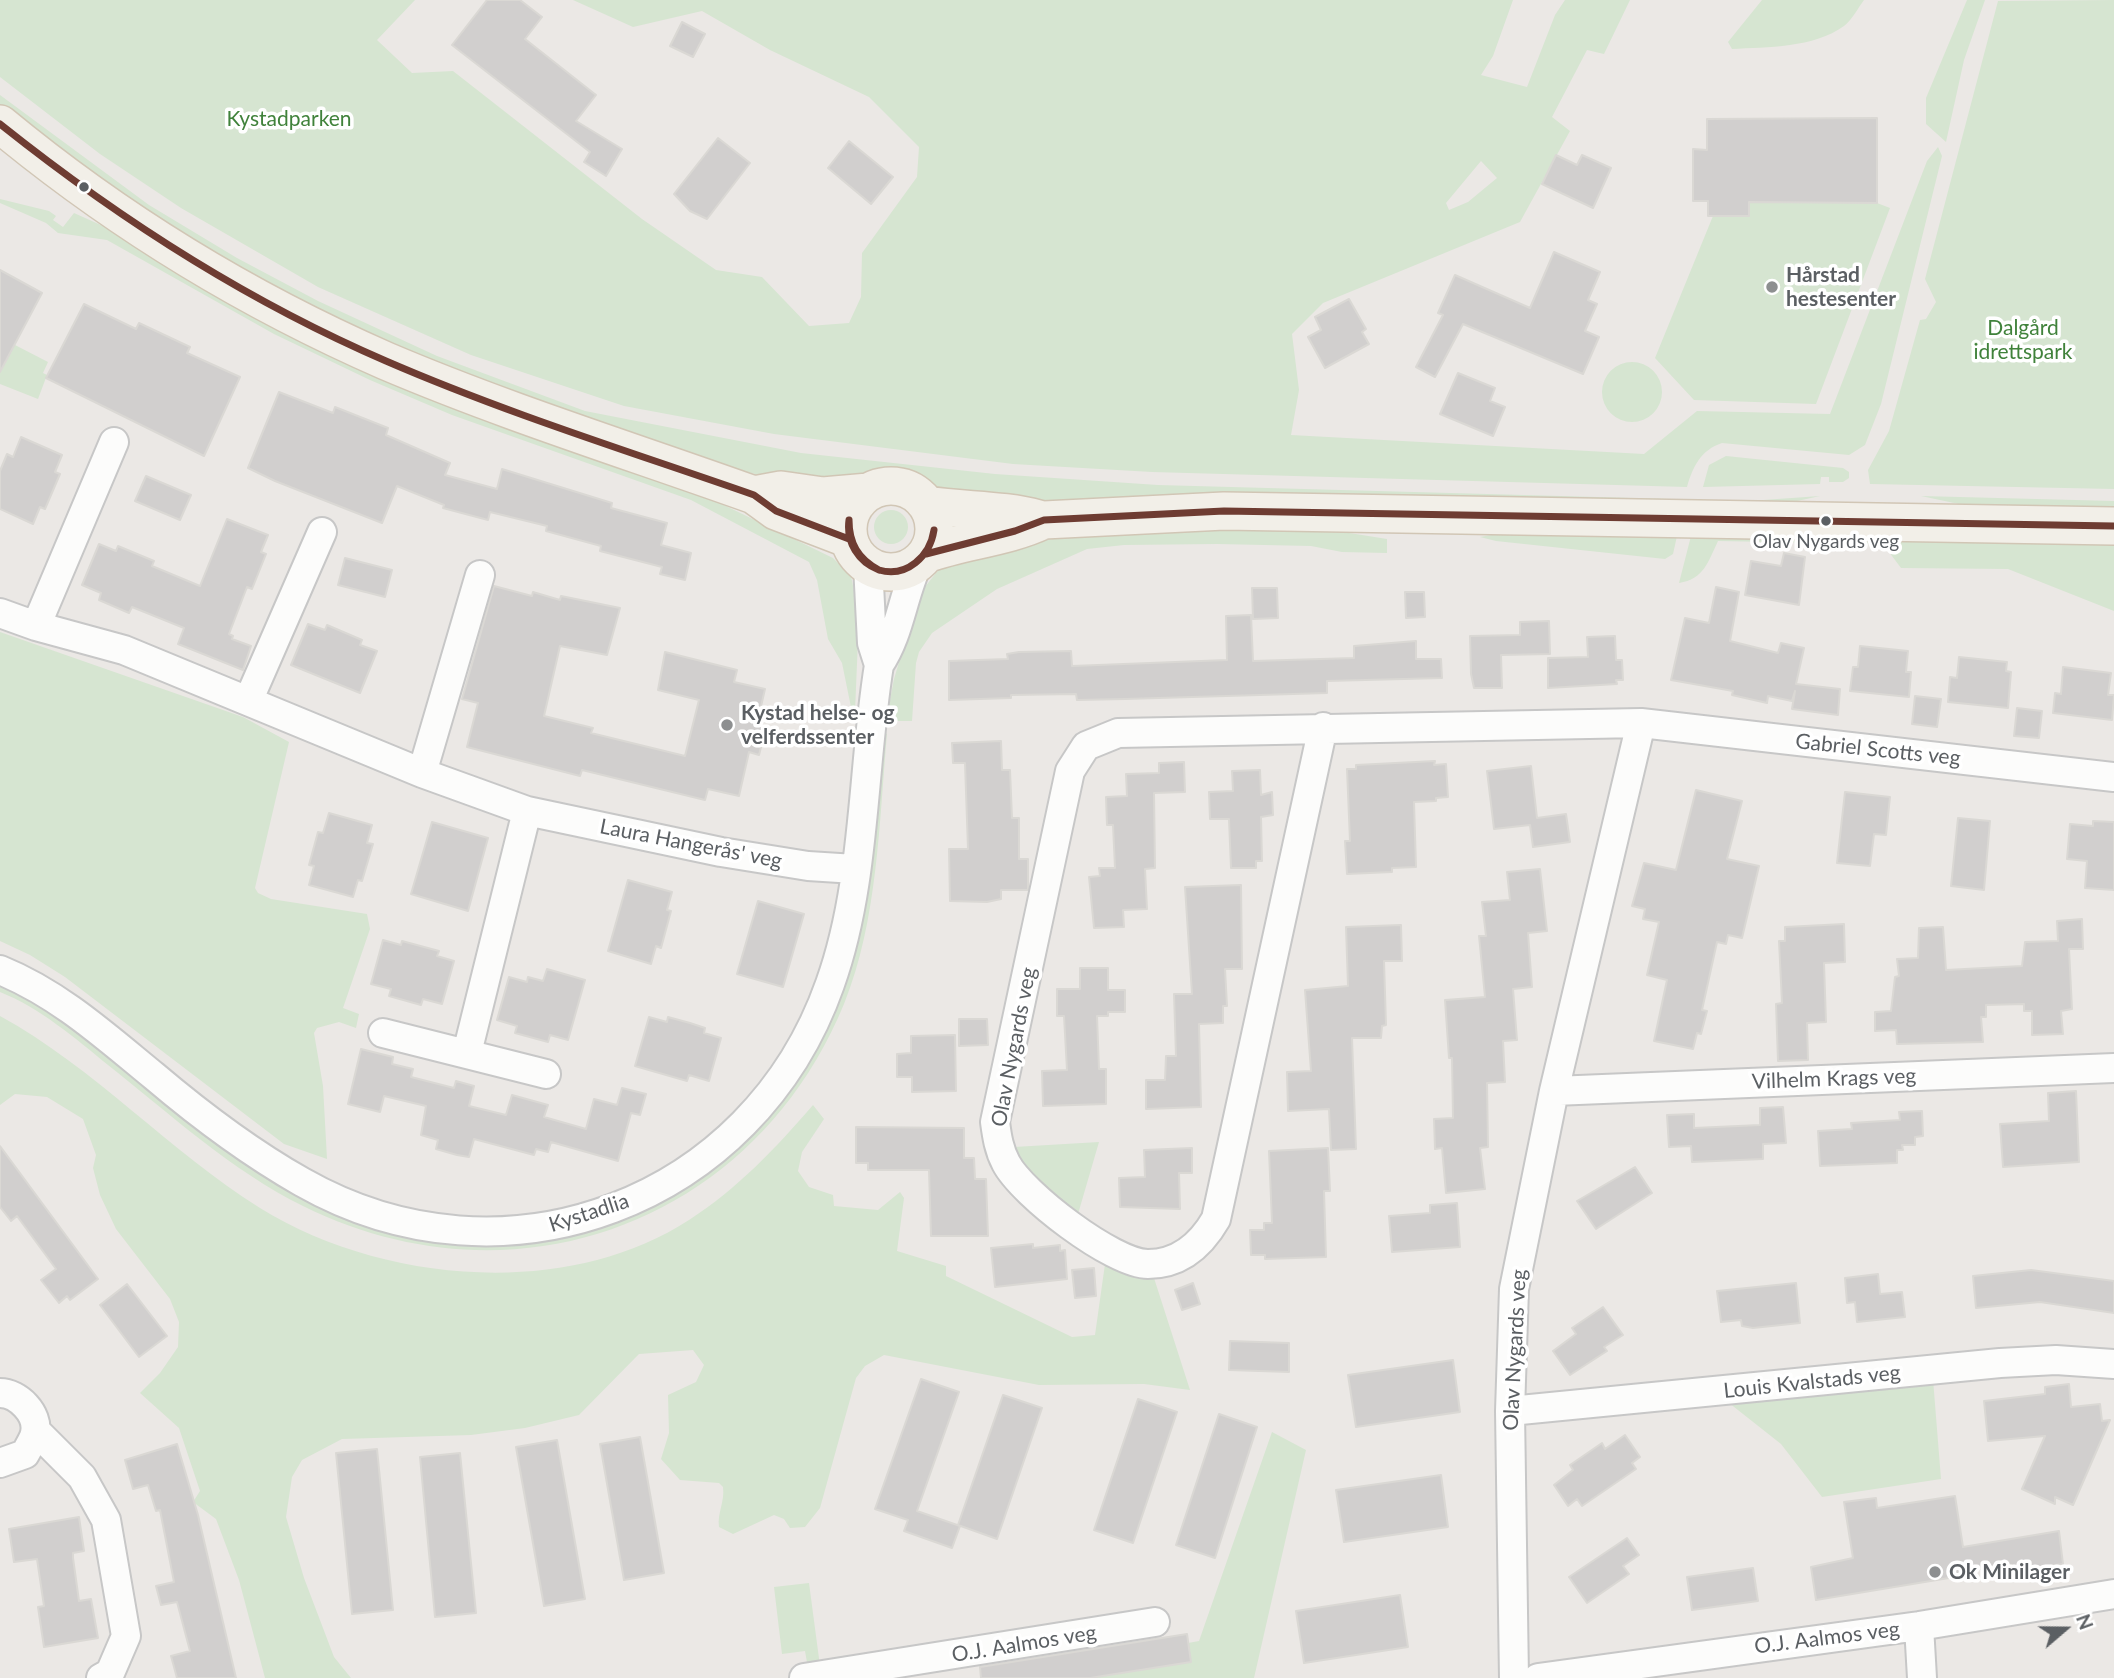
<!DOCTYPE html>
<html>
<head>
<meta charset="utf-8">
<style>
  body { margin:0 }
  #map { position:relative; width:2114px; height:1678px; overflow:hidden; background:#ebe8e5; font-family:Lato,sans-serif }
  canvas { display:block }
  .north { position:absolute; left:2030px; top:1594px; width:70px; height:70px; -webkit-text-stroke:5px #fff; paint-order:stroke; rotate:70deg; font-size:19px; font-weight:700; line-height:28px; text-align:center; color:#5b5f63 }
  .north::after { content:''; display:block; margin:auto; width:24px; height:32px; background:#5b5f63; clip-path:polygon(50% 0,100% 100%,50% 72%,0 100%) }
</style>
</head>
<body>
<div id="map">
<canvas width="2114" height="1678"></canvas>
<div class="north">N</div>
</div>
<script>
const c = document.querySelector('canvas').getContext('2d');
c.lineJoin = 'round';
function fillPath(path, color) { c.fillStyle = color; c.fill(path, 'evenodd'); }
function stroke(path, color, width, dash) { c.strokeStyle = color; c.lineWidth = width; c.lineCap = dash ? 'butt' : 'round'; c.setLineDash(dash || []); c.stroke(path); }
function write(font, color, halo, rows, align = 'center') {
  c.font = font + ' Lato,sans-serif'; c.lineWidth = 7; c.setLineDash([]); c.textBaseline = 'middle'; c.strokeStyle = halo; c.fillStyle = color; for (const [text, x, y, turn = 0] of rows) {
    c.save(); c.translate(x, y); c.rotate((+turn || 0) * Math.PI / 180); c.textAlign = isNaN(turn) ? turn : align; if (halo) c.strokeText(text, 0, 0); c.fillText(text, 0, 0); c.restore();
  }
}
const green = new Path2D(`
  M0,0H415L377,40L412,73L453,71L642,219L716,270L762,277L809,326L849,323L861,297L862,253L917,177L919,147L869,97L770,50L702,11L633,27L573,0H1513L1493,56L1481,75L1527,87L1555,15L1565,0H1630L1604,54L1587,50L1552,117L1570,131L1520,222L1323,303L1292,334L1299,390L1291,435L1644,454L1697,411L1830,414L1927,161L1938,147L1942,156L1881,404L1865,445L1849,455L1722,443C1701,450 1693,466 1687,487L1152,472L1013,464L774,434L624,406L471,355L318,287L181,208L100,154L0,77ZM1481,161L1497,178L1468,202L1449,210L1446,203Z
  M1762,0H1864C1858,8 1852,20 1844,26C1814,48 1767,47 1732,49L1728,42Z
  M1967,0H1985L1964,60L1946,142L1926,124V98Z
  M2114,0V489L1870,484L1868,470L1889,431L1920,320L1926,319L1936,302L1925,279L1998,1Z
  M0,95L149,205L237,258L318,301L437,356L585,411L801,453L995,474L1158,485L1670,499L1749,501L1820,496L1779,505L1196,496L1023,501L948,494L914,473L889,469L853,477L787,481L755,474L713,463L499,390L312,309L144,211L6,111L0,105Z
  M0,199L49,211L56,216L53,220L63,227L74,213L695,491L833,558L851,576L859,615L855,712H852L842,663L828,639L817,580L809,562L691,500L452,415L370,380L274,334L107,240L58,233L46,223L0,203Z
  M1749,202L1877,203L1890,208L1816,404L1694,400L1655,358L1713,216Z
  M15,345L48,362L43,373L47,375L38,399L0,384V373Z
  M1602 392a30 30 0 1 1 60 0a30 30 0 1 1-60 0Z
  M1726,456L1843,468L1849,472V478L1843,482H1829V477H1821L1820,484L1703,487L1709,465Z
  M1921,496L2114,501V511L1973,507Z
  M874 527a17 17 0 1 1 34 0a17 17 0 1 1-34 0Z
  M1312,527L1387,539V553L1342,552L1311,546L1217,544L1124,545L1087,549L997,589L932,633L919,652L916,663L912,721H886L894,679L912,619L924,588L944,563L982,550L1103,531Z
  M1518,530L1677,536L1673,554L1665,559L1496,541L1480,537Z
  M1691,536L2114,540V611L2008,569L1901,568L1883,544L1718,541C1708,562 1704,579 1679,583Z
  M0,632L243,717L289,742L255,888L258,893L271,899L367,914L370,929L343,1008L359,1014L356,1028L339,1022L317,1028L314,1033L323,1086L327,1159L284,1144L65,977L30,955L0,941Z
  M884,733L887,734C879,822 878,920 844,1004C754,1223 515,1311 303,1206C232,1171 170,1114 108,1065C75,1038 40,1008 0,992V984C107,1035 186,1132 289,1192C484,1304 747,1226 832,1013C850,970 855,926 862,881C869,831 876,782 884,733Z
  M0,1016C95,1068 169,1151 260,1208C381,1283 566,1300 689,1220C737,1189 775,1149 813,1105L824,1119L802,1152L798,1171L809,1187L833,1195L834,1206L878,1210L900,1192L904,1198L897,1251L946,1266V1276L1072,1337L1095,1335L1105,1264L1154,1278L1190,1390L1144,1384L1039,1385L884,1355L865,1366L856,1378L820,1508L805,1527L790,1528L784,1519L774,1515L733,1534L719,1527C717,1513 725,1502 723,1487L719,1483L680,1480L661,1459L669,1433L668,1395L696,1382L704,1365L693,1350L639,1354L579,1415L525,1428L471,1435L342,1439L302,1460L292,1477L286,1517L304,1578L334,1657L351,1678H265L239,1580L216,1519L193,1502L200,1491L179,1428L140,1393L160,1373L178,1347L179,1322L170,1299L116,1229L100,1195L93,1168L96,1155L83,1119L47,1097L15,1094L0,1105Z
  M1099,1142L1078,1214L1026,1169L1014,1147Z
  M1933,1379L1941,1479L1822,1497L1781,1444L1724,1399Z
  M1272,1432L1306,1450L1254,1678H1090L1191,1662L1188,1643L1199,1641Z
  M809,1583L820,1666L808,1668L805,1651L782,1654L774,1587Z`);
const building = new Path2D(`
  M487,0H520L542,17L525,39L596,95L576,121L622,149L606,176L584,162L590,152L452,45Z
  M682,22L705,34L693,57L670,46Z
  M1877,118V203L1749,202V216H1708V201H1693V149L1707,150V119Z
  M718,138L750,163L707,219L690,211L674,194Z
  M849,141L893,177L871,204L828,168Z
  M1556,155L1577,165L1582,155L1611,168L1593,208L1542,184Z
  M1554,252L1600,272L1588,300L1597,304L1585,331L1599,337L1583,374L1463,324L1435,377L1416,367L1443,315L1438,313L1455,275L1530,308Z
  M0,270L42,293L0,372Z
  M1349,299L1366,329L1362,332L1369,344L1325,368L1308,337L1321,330L1315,317Z
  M84,304L136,329L139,323L190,347L187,353L240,377L204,456L46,378Z
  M1458,373L1495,388L1490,401L1505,407L1493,436L1440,414Z
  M279,392L333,413L335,407L388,428L386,435L450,463L445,475L497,489L502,469L612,503L611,508L667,523L661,545L691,553L685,580L660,574L662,567L600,551L601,546L546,531L547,526L490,512L488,520L443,508L444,505L397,486L382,523L275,481L248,468Z
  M21,437L62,455L55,472L60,474L45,509L40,507L33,524L0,509V471L7,454L13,457Z
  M146,476L191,495L180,520L135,501Z
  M227,519L268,535L261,552L266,554L252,589L247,587L229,634L233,636L232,639L251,646L243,670L178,644L184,628L132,607L129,613L99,600L101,593L82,585L99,544L116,551L118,546L154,561L152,566L200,586Z
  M1784,553L1805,557L1799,605L1745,595L1751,561L1781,566Z
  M345,558L392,570L385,597L338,585Z
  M494,586L532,596L533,592L560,600L561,596L620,608L607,655L560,646L544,716L593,728L591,733L685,756L699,700L658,690L665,652L737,670L734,682L765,689L757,724L766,727L759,755L749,752L739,796L708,789L705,800L582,770L580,776L467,747L478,703L462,699Z
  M1716,587L1739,592L1730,641L1778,653L1781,643L1804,648L1796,684L1840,689L1838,715L1792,709L1795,691L1792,701L1768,696L1767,703L1732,695L1733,691L1671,680L1685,618L1709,623Z
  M1252,588H1277L1278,618L1253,619Z
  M1405,592H1424L1425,617L1406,618Z
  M1251,615L1253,661L1354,658V646L1416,641V659H1441L1442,678L1327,681V693L1125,699L1077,700L1076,694L1011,695V698L949,700V661L1008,659L1007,654L1019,652L1071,651L1072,666L1227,660L1226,616Z
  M1549,621L1550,654L1501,655L1502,688H1474L1471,674L1470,636L1520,635V622Z
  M308,624L325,630L327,625L362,640L360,645L377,651L360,693L291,665Z
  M1615,636L1616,660H1622L1623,680H1616L1617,684L1548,688V658L1588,657L1587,637Z
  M1860,646L1908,651L1906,672H1911L1909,697L1850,691L1853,667H1858Z
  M1959,657L2007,662L2006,671L2011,672L2008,708L1948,702L1950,677L1957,678Z
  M2063,667L2111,673L2108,695H2114L2112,720L2053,713L2055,693L2061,694Z
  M1915,696L1941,699L1937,727L1912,724Z
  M2017,708L2042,711L2039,738L2014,736Z
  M1001,741L1002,770H1010L1012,818H1019V859H1028V890H1001V899L987,902L950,901L949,849H968L965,763H953L952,743Z
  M1435,761L1434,765L1446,764L1448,797L1436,798V801L1414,802L1416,867L1392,868V872L1347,874L1345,841H1350L1347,769H1356V765Z
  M1184,762L1185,792L1154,793L1155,868L1145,869L1147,909L1123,910L1124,927L1094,928L1089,877L1100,876L1099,868H1115L1113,825H1107L1106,797L1127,796L1126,774L1159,773V763Z
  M1531,766L1537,818L1566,814L1570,842L1533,847L1530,825L1494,829L1487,771Z
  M1260,770L1261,795L1272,792L1273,815L1261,817L1262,861H1256V868H1231L1229,819H1210L1209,792L1233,791L1232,771Z
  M1696,790L1742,801L1727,859L1759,866L1742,938L1728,935L1726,944L1717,942L1702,1010L1707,1011L1701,1034L1697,1033L1693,1049L1654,1041L1667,980L1647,975L1659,922L1643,919L1645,909L1632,906L1644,863L1676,870Z
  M1845,792L1890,797L1886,835L1874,834L1870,866L1837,863Z
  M329,813L372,825L367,843L373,844L362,881L358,880L353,897L309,885L314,866L309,865L318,832L323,833Z
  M1958,818L1990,821L1984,890L1951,886Z
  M2093,821L2114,822V890L2085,888L2087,861L2067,859L2070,824L2093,826Z
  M432,822L488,838L468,911L411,894Z
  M1540,869L1547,931L1528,933L1532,987L1513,989L1517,1040L1503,1041L1505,1082L1487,1083L1488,1147L1480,1148L1485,1189L1446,1193L1442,1148L1435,1149L1434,1119L1453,1118L1452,1058H1449L1445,1000L1485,997L1479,936H1486L1482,902L1510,900L1507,872Z
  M628,880L672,892L667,910L671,911L661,948L656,946L651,964L608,951Z
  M1241,885L1242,969H1225L1227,1006H1223V1023L1199,1024L1201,1107L1146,1109V1080H1165L1166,1056H1176L1174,994H1192L1185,887Z
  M758,901L804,914L783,987L737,974Z
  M2082,919L2083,949H2069L2072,1009L2061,1011L2063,1034L2032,1035V1011H2024V1004L1986,1005V1017H1981L1983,1042L1897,1044L1896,1030L1875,1031V1012L1891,1011L1895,977L1899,976L1897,959L1918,958L1919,928L1943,927L1946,970L2022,966L2025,942L2058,941L2057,921Z
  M1844,924L1845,962L1824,963L1826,1022L1807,1023L1808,1060L1778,1061L1776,1004L1782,1003L1779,941H1785V927Z
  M1401,925L1402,961H1384L1386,1025L1382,1026L1381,1038H1352L1356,1149L1331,1150L1329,1109L1288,1111L1287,1072L1311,1071L1305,990L1348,986L1346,927Z
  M383,940L401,945L402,941L439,951L437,956L454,961L442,1004L423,999L421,1005L389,996L391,989L371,984Z
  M1080,968H1108V990H1125V1012H1108V1016H1097L1099,1069H1106V1104L1043,1106L1042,1071L1067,1070L1064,1016H1057V989H1080Z
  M547,969L585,980L568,1040L550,1035L548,1042L515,1033L517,1026L497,1020L509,977L527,982L528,977L543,981Z
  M649,1017L667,1022L668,1017L690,1023L705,1028L704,1033L721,1038L709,1081L689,1075L687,1081L635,1066Z
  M959,1019H987L988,1045L959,1046Z
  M955,1035L956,1091L912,1092V1077H897V1054L911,1053V1036Z
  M361,1049L393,1057L392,1064L413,1069L411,1077L454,1088L456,1081L474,1086L469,1106L506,1115L512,1095L548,1105L544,1117L586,1129L594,1099L617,1105L622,1088L646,1094L640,1115L631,1113L618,1161L551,1142L548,1152L536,1149L534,1155L474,1139L469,1157L457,1155L436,1149L438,1140L421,1135L426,1106L384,1096L380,1112L348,1104Z
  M2076,1091L2079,1162L2003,1167L2000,1124L2049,1121L2048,1093Z
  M1783,1107L1786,1143L1763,1144V1159L1692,1162L1691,1146L1669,1147L1667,1115L1694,1114V1128L1760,1125V1108Z
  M1922,1111L1923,1136L1915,1137V1145H1902L1903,1150H1897V1163L1820,1166L1818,1131L1852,1129L1851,1123L1900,1120L1899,1112Z
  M856,1127L964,1128V1158H974L975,1179H986L988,1236H931L929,1170H868V1163H856Z
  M0,1146L98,1279L70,1300L67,1296L59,1303L41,1280L56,1269L17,1216L11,1221L0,1207Z
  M1192,1148V1173H1179L1180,1209L1120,1207L1119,1178L1145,1177L1144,1150Z
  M1328,1148L1330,1191H1324L1326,1257L1265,1259V1255H1251L1250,1230H1264V1223H1272L1269,1151Z
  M1635,1167L1652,1193L1596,1229L1577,1201Z
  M1457,1203L1460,1247L1392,1252L1389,1216L1430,1213V1205Z
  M1033,1244V1248L1060,1245V1251L1065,1250L1067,1279L995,1287L991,1248Z
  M1094,1268L1096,1296L1075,1298L1072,1270Z
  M2031,1270L2114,1281V1313L2040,1302L1976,1308L1973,1276Z
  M1878,1274L1880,1294L1902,1292L1905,1317L1857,1322L1855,1302L1847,1303L1845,1278Z
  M1193,1283L1200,1304L1182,1310L1175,1290Z
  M1796,1283L1800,1323L1753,1328L1742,1326L1741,1320L1721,1322L1717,1291Z
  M127,1284L167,1336L139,1357L100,1305Z
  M1603,1307L1623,1335L1604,1347L1607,1351L1570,1375L1553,1351L1576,1334L1572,1328Z
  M1230,1341L1289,1343V1372L1229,1370Z
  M1453,1360L1460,1412L1356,1427L1348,1375Z
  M921,1379L959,1392L917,1511L960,1526L952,1548L904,1531L908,1520L875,1509Z
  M2069,1384L2071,1407L2100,1404L2102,1421L2110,1420L2073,1505L2055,1497V1504L2022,1489L2045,1436L1988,1441L1984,1401L2045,1394V1387Z
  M1003,1395L1042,1408L997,1539L958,1525Z
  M1138,1399L1177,1412L1133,1543L1094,1530Z
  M1219,1414L1257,1427L1215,1558L1176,1545Z
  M1625,1435L1640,1457L1632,1463L1636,1469L1582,1506L1577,1499L1568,1506L1554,1485L1573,1470L1570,1465L1602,1443L1605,1449Z
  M640,1437L664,1573L624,1580L600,1444Z
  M557,1440L585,1599L544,1606L516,1447Z
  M177,1444L198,1515L236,1678H177L171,1656L190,1651L177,1602L161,1605L156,1586L174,1582L160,1510L156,1511L148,1485L133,1489L125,1460Z
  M377,1449L393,1610L352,1614L336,1453Z
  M460,1453L476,1613L435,1617L420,1457Z
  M1441,1475L1448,1527L1344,1542L1336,1490Z
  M1955,1496L1963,1547L2059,1531L2063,1564L2013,1571L2012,1565L1966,1571L1967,1575L1816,1600L1811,1567L1853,1558L1844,1502L1876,1498L1877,1508Z
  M79,1517L84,1551L73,1553V1558L79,1601L91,1599L98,1638L44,1647L38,1607L44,1606L37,1559L14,1562L9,1529Z
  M1627,1538L1639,1555L1623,1566L1629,1574L1587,1603L1569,1577Z
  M1753,1568L1758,1601L1692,1610L1687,1577Z
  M1400,1595L1408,1647L1304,1663L1296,1611Z
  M1187,1634L1191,1662L1090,1678H981L980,1667Z`);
const minor = new Path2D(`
  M0,613L36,626L124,650L422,773L527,811L721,852L808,866L855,869
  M36,626L114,442
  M879,665C900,634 902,597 918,563
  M249,699L322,532
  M1641,723L2114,777
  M1323,727L1216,1219C1201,1245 1180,1264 1148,1264C1113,1264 1022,1194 1006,1163C999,1150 997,1137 995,1122L1070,771L1086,746L1118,733L1641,723L1554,1091L1514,1289L1510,1411L1514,1678
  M422,773L480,575
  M0,970C59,994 105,1036 154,1076C200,1115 249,1152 302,1182C504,1297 753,1203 830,984C866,884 862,770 879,665L872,643L868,565
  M383,1033L546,1074
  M467,1053L527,811
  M1554,1091L2114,1068
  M0,1393C18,1393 39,1414 35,1433C34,1439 28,1448 25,1454L0,1463
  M1510,1411L2000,1363L2056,1360L2114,1364
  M36,1431L82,1477L106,1520L126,1636L110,1673L101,1678
  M1919,1626L1922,1678
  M804,1678L1155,1622
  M1538,1678L1919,1626L2114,1594`);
const major = new Path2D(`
  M0,124C116,220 249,301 386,361C506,412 631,451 754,495L776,511L849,539
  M848 529a43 43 0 1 1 86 0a43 43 0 1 1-86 0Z
  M754,495L781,490L823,496L869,492
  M927,505C965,511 1002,509 1039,519
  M926,554C965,540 1006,538 1044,520L1224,511L2114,526`);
const bus1 = new Path2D(`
  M0,124C119,219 247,301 386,361C506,413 631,452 754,495L776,511L849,539
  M849,520C849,543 858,559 879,570
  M849,520C846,542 858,562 879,570
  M926,554L1015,531L1044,520L1224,511L2114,526
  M879,570C907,578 930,556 934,530`);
const markers = [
  [84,187,6,"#5b5f63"],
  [1772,287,7,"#8d8f90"],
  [1826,521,6,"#5b5f63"],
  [727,725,7,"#8d8f90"],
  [1935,1572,7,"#8d8f90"]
];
const busNames = [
  ["Olav Nygards veg",1826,542]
];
const parkNames = [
  ["Kystadparken",289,119],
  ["Dalgård",2023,328],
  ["idrettspark",2023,352]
];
const poiNames = [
  ["Hårstad",1786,275],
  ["hestesenter",1786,299],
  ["Kystad helse- og",741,713],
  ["velferdssenter",741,737],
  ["Ok Minilager",1949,1572]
];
const streetNames = [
  ["Gabriel Scotts veg",1878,750,6],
  ["Laura Hangerås' veg",691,844,11],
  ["Olav Nygards veg",1014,1047,-79],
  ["Vilhelm Krags veg",1834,1079,-2],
  ["Kystadlia",589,1213,-18],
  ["Olav Nygards veg",1515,1350,-87],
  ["Louis Kvalstads veg",1812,1382,-6],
  ["O.J. Aalmos veg",1827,1638,-7],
  ["O.J. Aalmos veg",1024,1644,-9]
];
fillPath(green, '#d6e5d1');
fillPath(building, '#d1cfce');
stroke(building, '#dad8d4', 2);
stroke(minor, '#c7c7c7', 32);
stroke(major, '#d1c6b5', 40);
stroke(minor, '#fcfcfb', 28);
stroke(major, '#f2efe8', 37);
stroke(bus1, '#6e3c32', 7);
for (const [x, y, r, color] of markers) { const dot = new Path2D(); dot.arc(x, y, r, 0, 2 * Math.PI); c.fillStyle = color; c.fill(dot); stroke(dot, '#fff', 2.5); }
write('19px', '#5b5f63', '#fff', busNames);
write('21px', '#40823b', '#fff', parkNames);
write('bold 21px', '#5b5f63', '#fff', poiNames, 'left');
write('21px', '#5b5f63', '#fff', streetNames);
</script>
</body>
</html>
